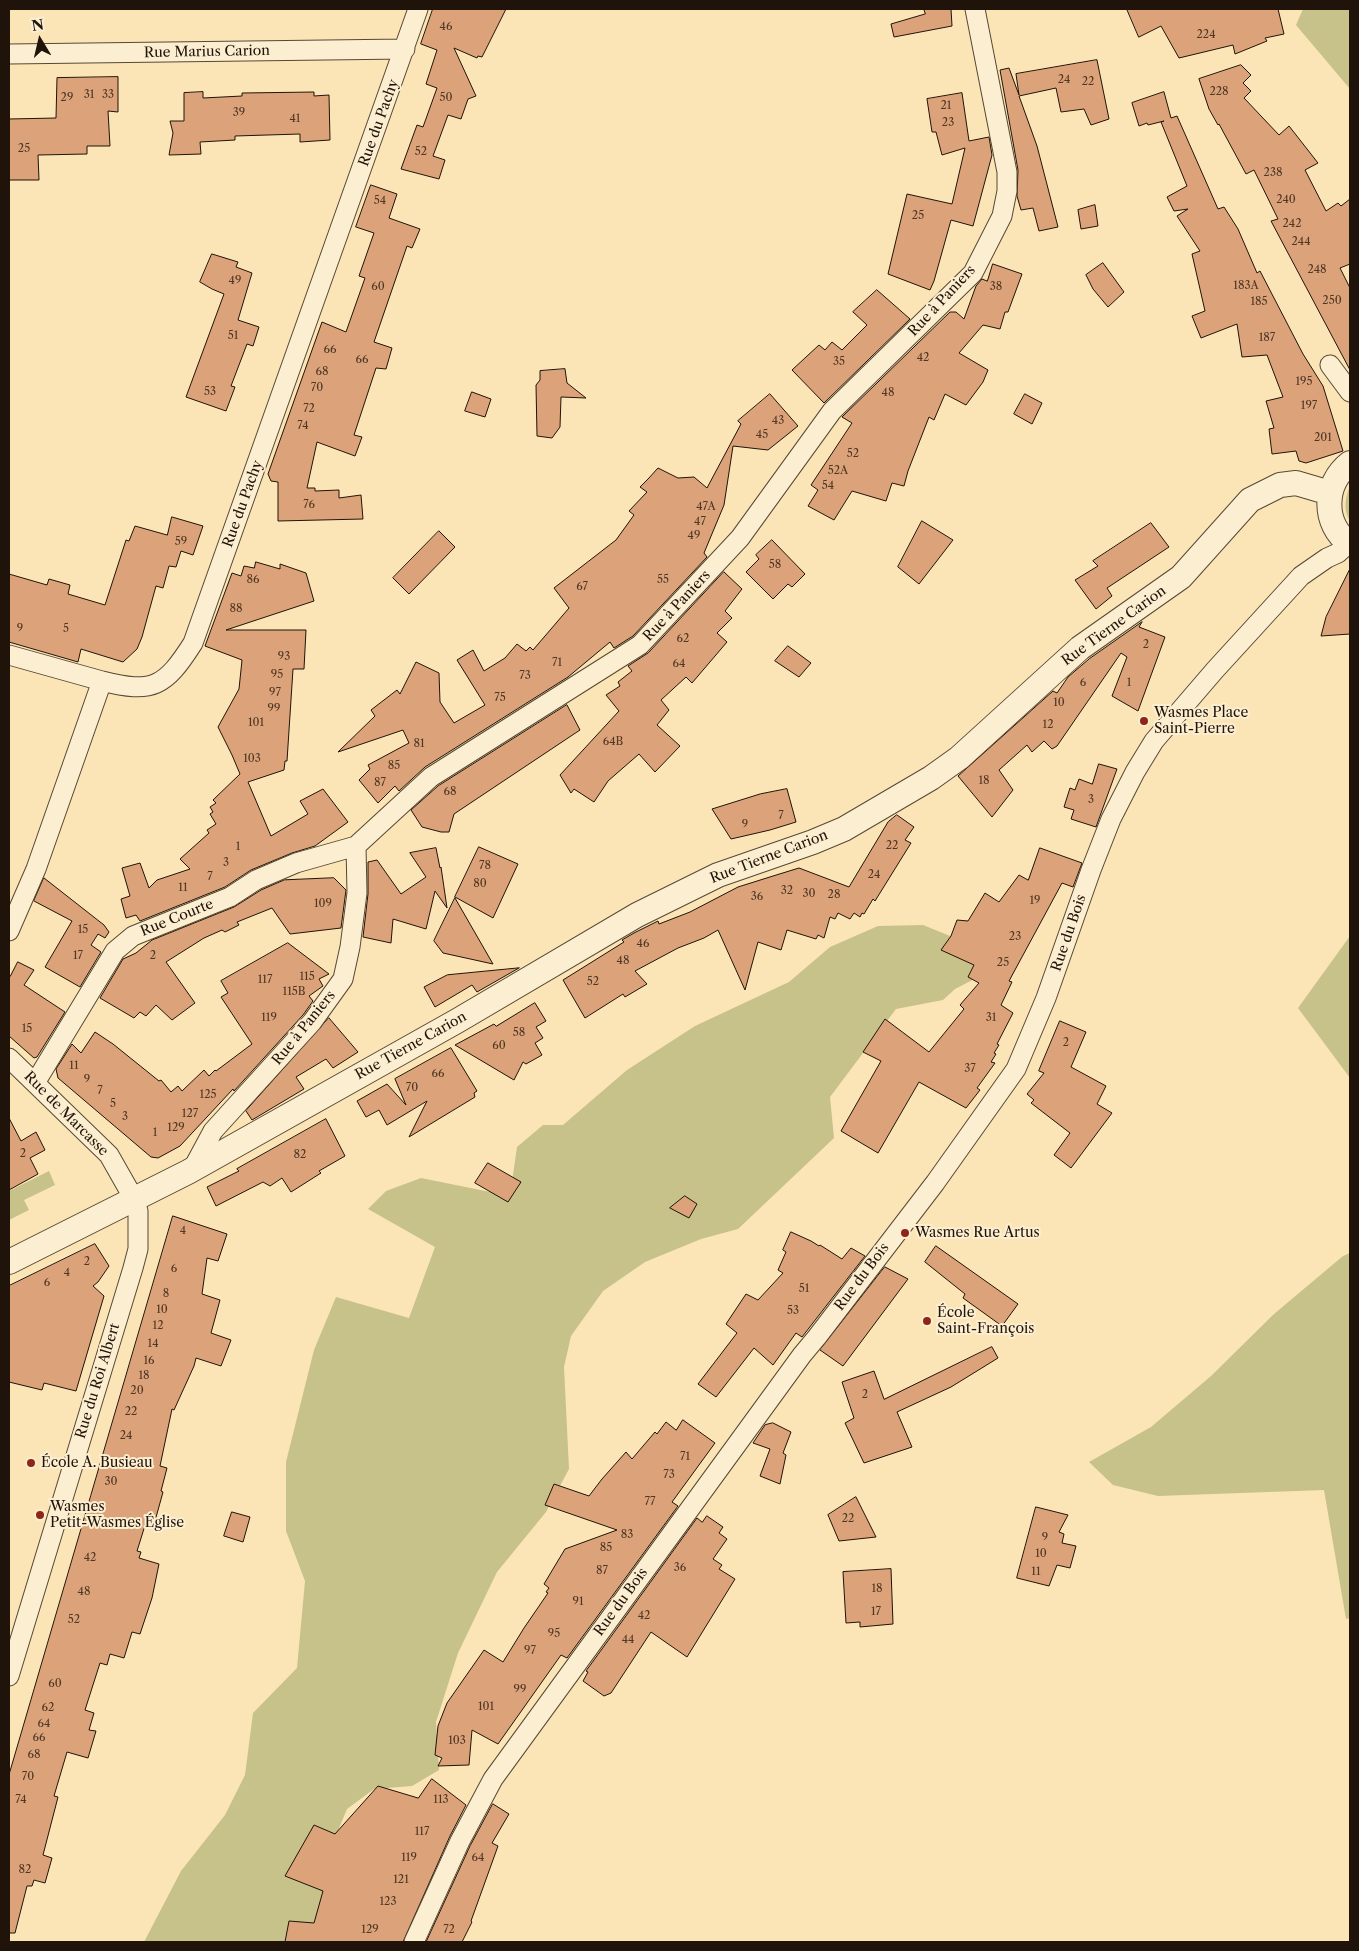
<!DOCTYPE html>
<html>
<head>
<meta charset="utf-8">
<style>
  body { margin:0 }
  #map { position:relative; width:1359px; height:1951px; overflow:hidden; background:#fbe5b6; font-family:"Libre Caslon Text",serif }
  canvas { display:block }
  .frame { position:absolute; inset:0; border:10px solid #201309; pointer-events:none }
  .north { position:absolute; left:15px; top:15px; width:50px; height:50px; -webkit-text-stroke:4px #fceed0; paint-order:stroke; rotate:351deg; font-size:14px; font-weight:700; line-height:20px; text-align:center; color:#201309 }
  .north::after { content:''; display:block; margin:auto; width:18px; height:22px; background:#201309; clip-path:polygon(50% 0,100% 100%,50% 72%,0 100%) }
</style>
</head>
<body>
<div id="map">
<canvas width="1359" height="1951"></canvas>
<div class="frame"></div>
<div class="north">N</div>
</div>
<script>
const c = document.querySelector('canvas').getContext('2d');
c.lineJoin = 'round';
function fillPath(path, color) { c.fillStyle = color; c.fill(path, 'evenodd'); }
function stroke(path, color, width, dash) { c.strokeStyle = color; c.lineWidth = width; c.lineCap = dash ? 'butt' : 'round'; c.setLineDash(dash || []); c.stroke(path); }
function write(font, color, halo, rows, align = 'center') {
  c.font = font + ' "Libre Caslon Text",serif'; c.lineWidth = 4; c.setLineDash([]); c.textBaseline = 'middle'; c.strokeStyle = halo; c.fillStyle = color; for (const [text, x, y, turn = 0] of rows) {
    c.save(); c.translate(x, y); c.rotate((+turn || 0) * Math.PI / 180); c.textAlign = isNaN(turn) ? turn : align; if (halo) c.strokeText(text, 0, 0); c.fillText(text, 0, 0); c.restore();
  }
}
const green = new Path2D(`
  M1303,9H1350V89L1296,25Z
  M1350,486V521C1343,510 1345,498 1350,486Z
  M923,925L965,942L986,973L955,989L943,1000L896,1009L830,1097L834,1138L738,1229L701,1239L645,1262L603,1291L571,1336L564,1367L569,1469L546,1512L497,1572L458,1653L436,1722L439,1770L412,1786L374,1789L347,1809L335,1838L327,1942H144L181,1871L225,1815L245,1775L253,1713L297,1668L305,1581L286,1531V1462L314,1350L336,1297L409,1318L435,1247L368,1209L386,1191L421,1178L510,1196L517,1147L543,1125H563L627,1070L695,1026L789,982L830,947L878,926Z
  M1350,936V1078L1298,1008Z
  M49,1171L55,1185L24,1200L29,1210L9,1220V1191Z
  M1350,1253V1618L1346,1619L1324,1490L1158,1496L1113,1485L1089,1462L1151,1427L1211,1376L1274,1314L1343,1256Z`);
const building = new Path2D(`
  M433,9H506L482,57L478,56L477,58L454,48L476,96L468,99L461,119L448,115L433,156L445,160L439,179L401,169L417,125L423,127L437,88L426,84L437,50L421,44Z
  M924,9H951L952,26L894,37L891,24L925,14Z
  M1127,9H1278L1284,34L1265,38L1267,41L1235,54L1233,45L1179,58L1161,26L1139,37Z
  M1097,60L1109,119L1091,125L1084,109L1061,112L1056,88L1019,96L1037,146L1058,227L1039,231L1033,208L1021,210L1017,196L1018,170L1000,70L1009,68L1019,95L1016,74Z
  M1241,65L1251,75L1243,83L1251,91L1244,98L1279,135L1289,126L1318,163L1305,170L1326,211L1338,203L1341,206L1350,199V264L1340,268L1350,288V370L1271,221L1278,219L1254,170L1246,174L1219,124L1218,125L1209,109L1199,79Z
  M118,77V112L108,111L110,146H87V154L38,155L39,180H9V119L56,118L57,78Z
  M203,92V98L242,96V93L314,92V96L329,95L330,140L300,142V134L235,136V140L200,142L201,154L169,155L173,133L170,121H184V93Z
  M1164,92L1171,118L1177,116L1218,209L1224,207L1238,229L1257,273L1260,271L1303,354L1323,386L1343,451L1306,463L1299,461L1296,451L1272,454L1269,429L1274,428L1266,401L1283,397L1267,355L1242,357L1237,324L1201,338L1192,316L1205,311L1192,254L1200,251L1177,216L1188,209L1174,211L1167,197L1187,186L1161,122L1164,121L1148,125L1147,123L1139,126L1132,103Z
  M962,93L969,141L989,137L992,155L973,226L951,220L934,281L930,290L888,274L907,194L952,204L965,148L942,155L936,132H932L927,99Z
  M371,185L397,194L389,218L420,229L412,248L407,246L374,342L392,348L386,369L376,368L354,435L362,437L355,456L317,442L307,488H315V491L339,490V498L361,495L363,519L278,521V482L271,481L268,474L322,322L346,332L365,278L359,276L374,233L356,227Z
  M1095,205L1098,226L1081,229L1078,210Z
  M212,254L238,262L236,267L252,273L238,320L259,327L253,346L247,344L231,386L235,387L226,411L186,397L224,294L212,289L200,282Z
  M1103,263L1124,292L1108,307L1093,289L1086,275Z
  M993,264L1022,274L1008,312H1005L1000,329L983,325L959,353L988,370L983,382L966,405L945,394L934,420L929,417L908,471L904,486L892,483L886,501L852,491L834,520L808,506L818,490L811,485L852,423L842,417L950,312H956L964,319L976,286L982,279L987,281Z
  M877,290L910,319L824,403L792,370L819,345L825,350L832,342L842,350L867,325L853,312Z
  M565,369L567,383L586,398L561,397L560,427L552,438L537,436L536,385L540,380V371Z
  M472,392L491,399L485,417L465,411Z
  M770,394L798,426L768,450L733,446L724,505L704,553L707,557L633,636L614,648L610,642L568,677L425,767L399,791L395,786L378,803L359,780L370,769L368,765L409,743L403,730L338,752L375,716L371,710L397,690L400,694L416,662L439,673L440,702L454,723L485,705L457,660L473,650L484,671L505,658L517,644L526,651L530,647L533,650L569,608L554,588L616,540L634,515L629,511L647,492L640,487L648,479L658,468L678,478L694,477L707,488L741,424L738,421Z
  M1025,394L1042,403L1032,424L1014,414Z
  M172,517L203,526L193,555L181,551L176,567L169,566L163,588L156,586L142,637L137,649L123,662L81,649L78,662L9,642V574L47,585L49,579L70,585L68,594L105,605L126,540L129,541L135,526L167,535Z
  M922,521L953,540L919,584L898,567Z
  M1151,523L1169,547L1107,588L1112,596L1096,609L1075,580L1098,566L1093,561Z
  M439,531L455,547L409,594L393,578Z
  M772,540L805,574L792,587L788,584L773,599L746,572L759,559L756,555Z
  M256,562L280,569V564L306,573L314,601L226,630H306L304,669H293L287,761H285L284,770L248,782L271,836L308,814L300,801L323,789L348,822L315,846L292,853L251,870L225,887L140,921L136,915L126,918L121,899L130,896L122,868L140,863L149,888L157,880L190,869L180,859L209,833L207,830L216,824L210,814L213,812L210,807L216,803L213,800L240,774L232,755L218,727L239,689L242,660L205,646L232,573L241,576L244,566L254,568Z
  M1350,569V634L1321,636L1326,617Z
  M724,572L742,589L725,611L732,618L717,633L727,642L692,683L686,677L661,700L669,710L657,725L680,746L655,772L639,754L608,781L594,802L574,789L571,793L560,775L619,711L606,695L620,686L618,682L632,671L628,666L648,653Z
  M1142,622L1139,627L1165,637L1138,711L1112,696L1127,657L1121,653L1057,746L1052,749L1044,741L1032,752L1027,745L999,770L1013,790L992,817L958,776L1053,691L1057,693L1068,677L1089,659Z
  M788,646L811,663L799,677L775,661Z
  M567,705L580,730L454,814L449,832H441L422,827L411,810L438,786Z
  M1099,764L1117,769L1096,827L1071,819L1074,810L1064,807L1070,788L1075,790L1079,779L1092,784Z
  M787,789L796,822L770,830L731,839L712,809L760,794Z
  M897,815L914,827L905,840L911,843L875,901L873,899L864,914L862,913L860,917L854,913L850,919L838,913L835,919L830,917L824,938L818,935L816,939L787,930L781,950L758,942L745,990L718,930L704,938L678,948L635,971L647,984L625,997L623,994L585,1018L563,980L624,942L622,940L634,933L658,921L659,924L690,912L738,887L773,876L799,868L849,887L888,822Z
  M479,847L518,864L493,918L455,897Z
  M436,848L440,868L441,867L447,908L435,891L426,929L393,919L391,943L363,937L368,894V862L377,860L401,894L426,877L410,853Z
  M1040,848L1082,863L1073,887L1062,883L1009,981L1012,982L1001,1005L1013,1013L997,1044L999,1045L994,1053L996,1054L991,1062L995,1063L977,1088L980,1090L966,1108L919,1082L878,1153L841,1131L881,1061L863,1052L885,1019L929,1052L964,1009L960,1005L979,983L968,977L974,965L941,950L951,936L957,920L968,921L985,893L999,902L1019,875L1028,880Z
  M44,878L104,925L109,932L105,938L98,934L91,945L101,952L80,987L45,967L72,921L34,901Z
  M334,878L346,890L341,928L290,934L272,908L237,922L239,925L225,932L222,930L204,938L166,962L195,1003L172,1020L156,1005L146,1016L140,1012L134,1018L100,998L123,959L136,953L152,940L234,907L261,890L284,880Z
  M455,898L493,964L443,953L434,941Z
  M288,943L329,974L319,979L323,986L309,996L313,1001L303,1015L234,1091L233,1089L180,1146L158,1158L151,1157L58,1078L56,1069L72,1044L81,1053L95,1032L113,1044L159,1081L161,1080L171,1092L178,1086L182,1091L204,1070L209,1076L215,1070L216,1071L252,1044L221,997L228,993L221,981Z
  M18,962L34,970L24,985L65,1012L37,1057L34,1058L9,1036V975L10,976Z
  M519,968L477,992L472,985L435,1007L424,987L447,975Z
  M535,1003L546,1021L536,1027L543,1038L535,1043L542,1055L526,1064L523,1062L514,1080L455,1045L494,1024L496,1026Z
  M329,1018L358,1052L333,1068L326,1059L296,1077L304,1089L252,1120L246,1111Z
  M1060,1021L1086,1032L1071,1067L1106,1086L1097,1104L1112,1113L1071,1168L1054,1155L1070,1133L1031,1103L1034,1100L1027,1094L1044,1073L1039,1071Z
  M451,1048L477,1091L474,1093L475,1097L409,1137L427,1101L387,1125L379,1110L366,1117L357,1101L387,1084L406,1105L395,1079Z
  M9,1118L21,1141L36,1132L45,1150L30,1158L38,1174L9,1190Z
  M326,1119L345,1156L319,1171L321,1173L291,1192L282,1178L270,1186L263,1182L216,1206L207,1187L239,1171L237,1169Z
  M488,1163L521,1182L508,1202L475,1183Z
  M685,1196L697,1204L689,1218L670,1208Z
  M173,1216L227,1234L218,1261L207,1258L202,1294L220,1300L211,1333L231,1340L221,1366L196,1358L194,1366L174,1410L172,1409L160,1466L167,1468L161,1491L163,1492L155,1521L147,1519L137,1551L141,1552L139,1558L159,1564L152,1598L140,1634L132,1632L124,1658L110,1654L107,1665L100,1663L85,1710L94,1713L89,1730L96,1731L88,1758L67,1752L54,1796L58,1797L43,1855L52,1858L45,1883L34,1880L32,1886H27L15,1933H9V1775Z
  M791,1232L811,1241L819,1246L820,1245L842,1259L851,1248L865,1256L802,1337L796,1333L773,1365L754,1348L716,1397L698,1384L737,1333L726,1324L746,1294L758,1300L783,1273L778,1270L786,1252L783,1250Z
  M95,1244L109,1266L98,1282L93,1286L104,1296L76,1391L44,1383L42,1390L9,1382V1286Z
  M936,1246L1018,1304L1002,1326L963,1298L965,1294L925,1262Z
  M885,1267L908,1279L843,1366L820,1350Z
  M992,1347L998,1358L951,1387L897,1412L912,1447L864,1463L845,1423L854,1418L842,1382L874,1371L884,1399Z
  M683,1420L715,1443L672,1502L678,1506L567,1658L561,1655L498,1744L472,1730L469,1765L438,1766L442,1758L435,1755L438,1726L447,1703L484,1650L503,1662L524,1628L548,1593L546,1592L549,1588L544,1584L565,1549L617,1530L545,1505L554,1484L589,1496L602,1479L626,1452L632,1459L655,1432L657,1434L666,1422L676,1430Z
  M773,1423L791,1432L783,1453L786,1455L780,1484L760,1476L770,1449L753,1443L765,1425Z
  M856,1497L876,1537L839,1541L828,1515Z
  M1036,1507L1068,1515L1059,1532L1064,1534L1062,1543L1076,1546L1070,1568L1057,1565L1049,1586L1017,1578Z
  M232,1512L250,1517L243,1542L224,1536Z
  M707,1516L723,1527L719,1533L727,1539L713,1559L722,1565L719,1569L735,1579L687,1657L651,1632L611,1693L604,1696L583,1681L588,1672L586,1671L697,1518L702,1522Z
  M891,1569L893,1624L860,1627V1622L846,1623L843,1572Z
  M432,1779L466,1805L450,1836L403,1942H285L289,1921L314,1923L323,1891L285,1876L314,1825L335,1834L378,1786L418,1798Z
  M493,1804L509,1814L492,1843L498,1846L471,1921L472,1922L462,1942H426L470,1846Z`);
const minor = new Path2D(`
  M9,54L405,49
  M1330,365L1350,392
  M9,655L102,681
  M9,931L36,869L102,681C153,694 165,687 193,643L418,9
  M9,1058L109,1155L134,1199L138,1211V1249L133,1268L9,1676
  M35,1083L115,951L133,936L230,897L256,880L296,863L356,846
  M192,1170L213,1131L312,1022L343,979L350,947L357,893L356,846L431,777L640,645L740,538L832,411L973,273L1002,216L1007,191V172L975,9
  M414,1942L460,1841L493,1779L802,1355L817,1337L935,1183L1016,1069L1046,998L1091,870L1111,819L1135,772L1154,741L1215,670L1301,576L1327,558L1338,553L1349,543`);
const tertiary = new Path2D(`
  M1350,463C1323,484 1322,524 1350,544
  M9,1262L188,1172L457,1021L637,915L718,875L813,842L844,829L931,778L959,758L1080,648L1181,577L1250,500L1280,485L1296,483L1330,493`);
const markers = [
  [1144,721,5,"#8f2418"],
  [905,1233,5,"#8f2418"],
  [927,1321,5,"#8f2418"],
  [31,1463,5,"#8f2418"],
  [40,1515,5,"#8f2418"]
];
const numberNames = [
  ["46",446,27],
  ["224",1206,35],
  ["24",1064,80],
  ["22",1088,82],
  ["228",1219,92],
  ["31",89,95],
  ["33",108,95],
  ["29",67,98],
  ["50",446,98],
  ["21",946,106],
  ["39",239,113],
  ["41",295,119],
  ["23",948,123],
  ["25",24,149],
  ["52",421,152],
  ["238",1273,173],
  ["240",1286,200],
  ["54",380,201],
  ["25",918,216],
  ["242",1292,224],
  ["244",1301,242],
  ["248",1317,270],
  ["49",235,281],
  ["183A",1246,286],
  ["60",378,287],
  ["38",996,287],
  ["250",1332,301],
  ["185",1259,302],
  ["51",233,336],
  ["187",1267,338],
  ["66",330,350],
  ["42",923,358],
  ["66",362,360],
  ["35",839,362],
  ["68",322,372],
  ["195",1304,382],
  ["70",317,388],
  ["53",210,392],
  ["48",888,393],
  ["197",1309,406],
  ["72",309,409],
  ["43",778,421],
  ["74",303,426],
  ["45",762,435],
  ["201",1323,438],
  ["52",853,454],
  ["52A",838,471],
  ["54",828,486],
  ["76",309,505],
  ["47A",706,507],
  ["47",700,522],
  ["49",694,536],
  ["59",181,542],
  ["58",775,565],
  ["86",253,580],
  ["55",663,580],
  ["67",582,587],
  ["88",236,609],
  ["9",20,629],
  ["5",66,629],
  ["62",683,639],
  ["2",1146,645],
  ["93",284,657],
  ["71",557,663],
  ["64",679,664],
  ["95",277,675],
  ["73",525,676],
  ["6",1083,683],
  ["1",1129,683],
  ["97",275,693],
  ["75",500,698],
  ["10",1059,703],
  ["99",274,709],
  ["101",256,723],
  ["12",1048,725],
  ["64B",613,742],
  ["81",419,744],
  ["103",252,759],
  ["85",394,766],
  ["18",984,781],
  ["87",380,783],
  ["68",450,792],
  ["3",1091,800],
  ["7",781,816],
  ["9",745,825],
  ["22",892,846],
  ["1",238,847],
  ["3",226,863],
  ["78",485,866],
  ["24",874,875],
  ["7",210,877],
  ["80",480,884],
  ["11",183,888],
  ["32",787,891],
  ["30",809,894],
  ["28",834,895],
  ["36",757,897],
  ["19",1035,901],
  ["109",323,904],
  ["15",83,930],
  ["23",1015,937],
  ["46",643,944],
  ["17",78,956],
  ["2",153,956],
  ["48",623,961],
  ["25",1003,963],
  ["115",307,977],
  ["117",265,980],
  ["52",593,982],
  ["115B",294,992],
  ["119",269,1018],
  ["31",991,1018],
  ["15",27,1029],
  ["58",519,1033],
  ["2",1066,1043],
  ["60",499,1046],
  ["11",74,1066],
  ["37",970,1069],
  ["66",438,1074],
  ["9",87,1080],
  ["70",412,1088],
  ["7",100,1091],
  ["125",208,1095],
  ["5",113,1104],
  ["127",190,1114],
  ["3",125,1117],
  ["129",176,1128],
  ["1",155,1133],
  ["2",23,1154],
  ["82",300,1155],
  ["4",183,1231],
  ["2",87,1262],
  ["6",174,1269],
  ["4",67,1273],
  ["6",47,1283],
  ["51",804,1289],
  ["8",166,1294],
  ["10",162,1310],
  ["53",793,1311],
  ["12",158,1326],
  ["14",153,1344],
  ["16",149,1361],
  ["18",144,1376],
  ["20",137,1391],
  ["2",865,1395],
  ["22",131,1412],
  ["24",126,1436],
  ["71",685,1457],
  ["73",669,1475],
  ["30",111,1482],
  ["77",650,1502],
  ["22",848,1519],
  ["83",627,1535],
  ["9",1045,1538],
  ["85",606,1548],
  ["10",1041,1554],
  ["42",90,1558],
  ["36",680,1568],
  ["87",602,1571],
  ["11",1036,1572],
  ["18",877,1589],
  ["48",84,1592],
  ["91",578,1602],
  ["17",876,1612],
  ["42",644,1616],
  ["52",74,1620],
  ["95",554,1634],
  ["44",628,1640],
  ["97",530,1651],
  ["60",55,1684],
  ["99",520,1690],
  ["101",486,1707],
  ["62",48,1708],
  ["64",44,1724],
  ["66",39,1738],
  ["103",457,1741],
  ["68",34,1755],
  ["70",28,1777],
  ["74",21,1800],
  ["113",441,1800],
  ["117",422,1832],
  ["119",409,1858],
  ["64",478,1858],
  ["82",25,1870],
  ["121",401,1880],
  ["123",388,1902],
  ["129",370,1930],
  ["72",449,1930]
];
const streetNames = [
  ["Rue Marius Carion",207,52,-1],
  ["Rue du Pachy",379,123,-70],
  ["Rue à Paniers",942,301,-47],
  ["Rue du Pachy",243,504,-70],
  ["Rue à Paniers",677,606,-47],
  ["Rue Tierne Carion",1114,626,-36],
  ["Rue Tierne Carion",769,857,-21],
  ["Rue Courte",177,918,-22],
  ["Rue du Bois",1069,933,-71],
  ["Rue à Paniers",304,1028,-51],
  ["Rue Tierne Carion",411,1046,-29],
  ["Rue de Marcasse",66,1114,45],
  ["Rue du Bois",862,1277,-53],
  ["Rue du Roi Albert",98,1381,-73],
  ["Rue du Bois",621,1602,-54]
];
const poiNames = [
  ["Wasmes Place",1154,713],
  ["Saint-Pierre",1154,729],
  ["Wasmes Rue Artus",915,1233],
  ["École",937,1313],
  ["Saint-François",937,1329],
  ["École A. Busieau",41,1463],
  ["Wasmes",50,1507],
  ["Petit-Wasmes Église",50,1523]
];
fillPath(green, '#c6c289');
fillPath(building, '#dca279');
stroke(building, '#201309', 1);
stroke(minor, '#574834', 21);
stroke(tertiary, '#574834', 26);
stroke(minor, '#fceed0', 19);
stroke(tertiary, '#fceed0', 24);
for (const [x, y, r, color] of markers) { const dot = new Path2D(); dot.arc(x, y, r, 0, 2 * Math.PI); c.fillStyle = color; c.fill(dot); stroke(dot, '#fceed0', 2); }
write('11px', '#4f3725', null, numberNames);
write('14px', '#201309', '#fceed0', streetNames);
write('14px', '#201309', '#fceed0', poiNames, 'left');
</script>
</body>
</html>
